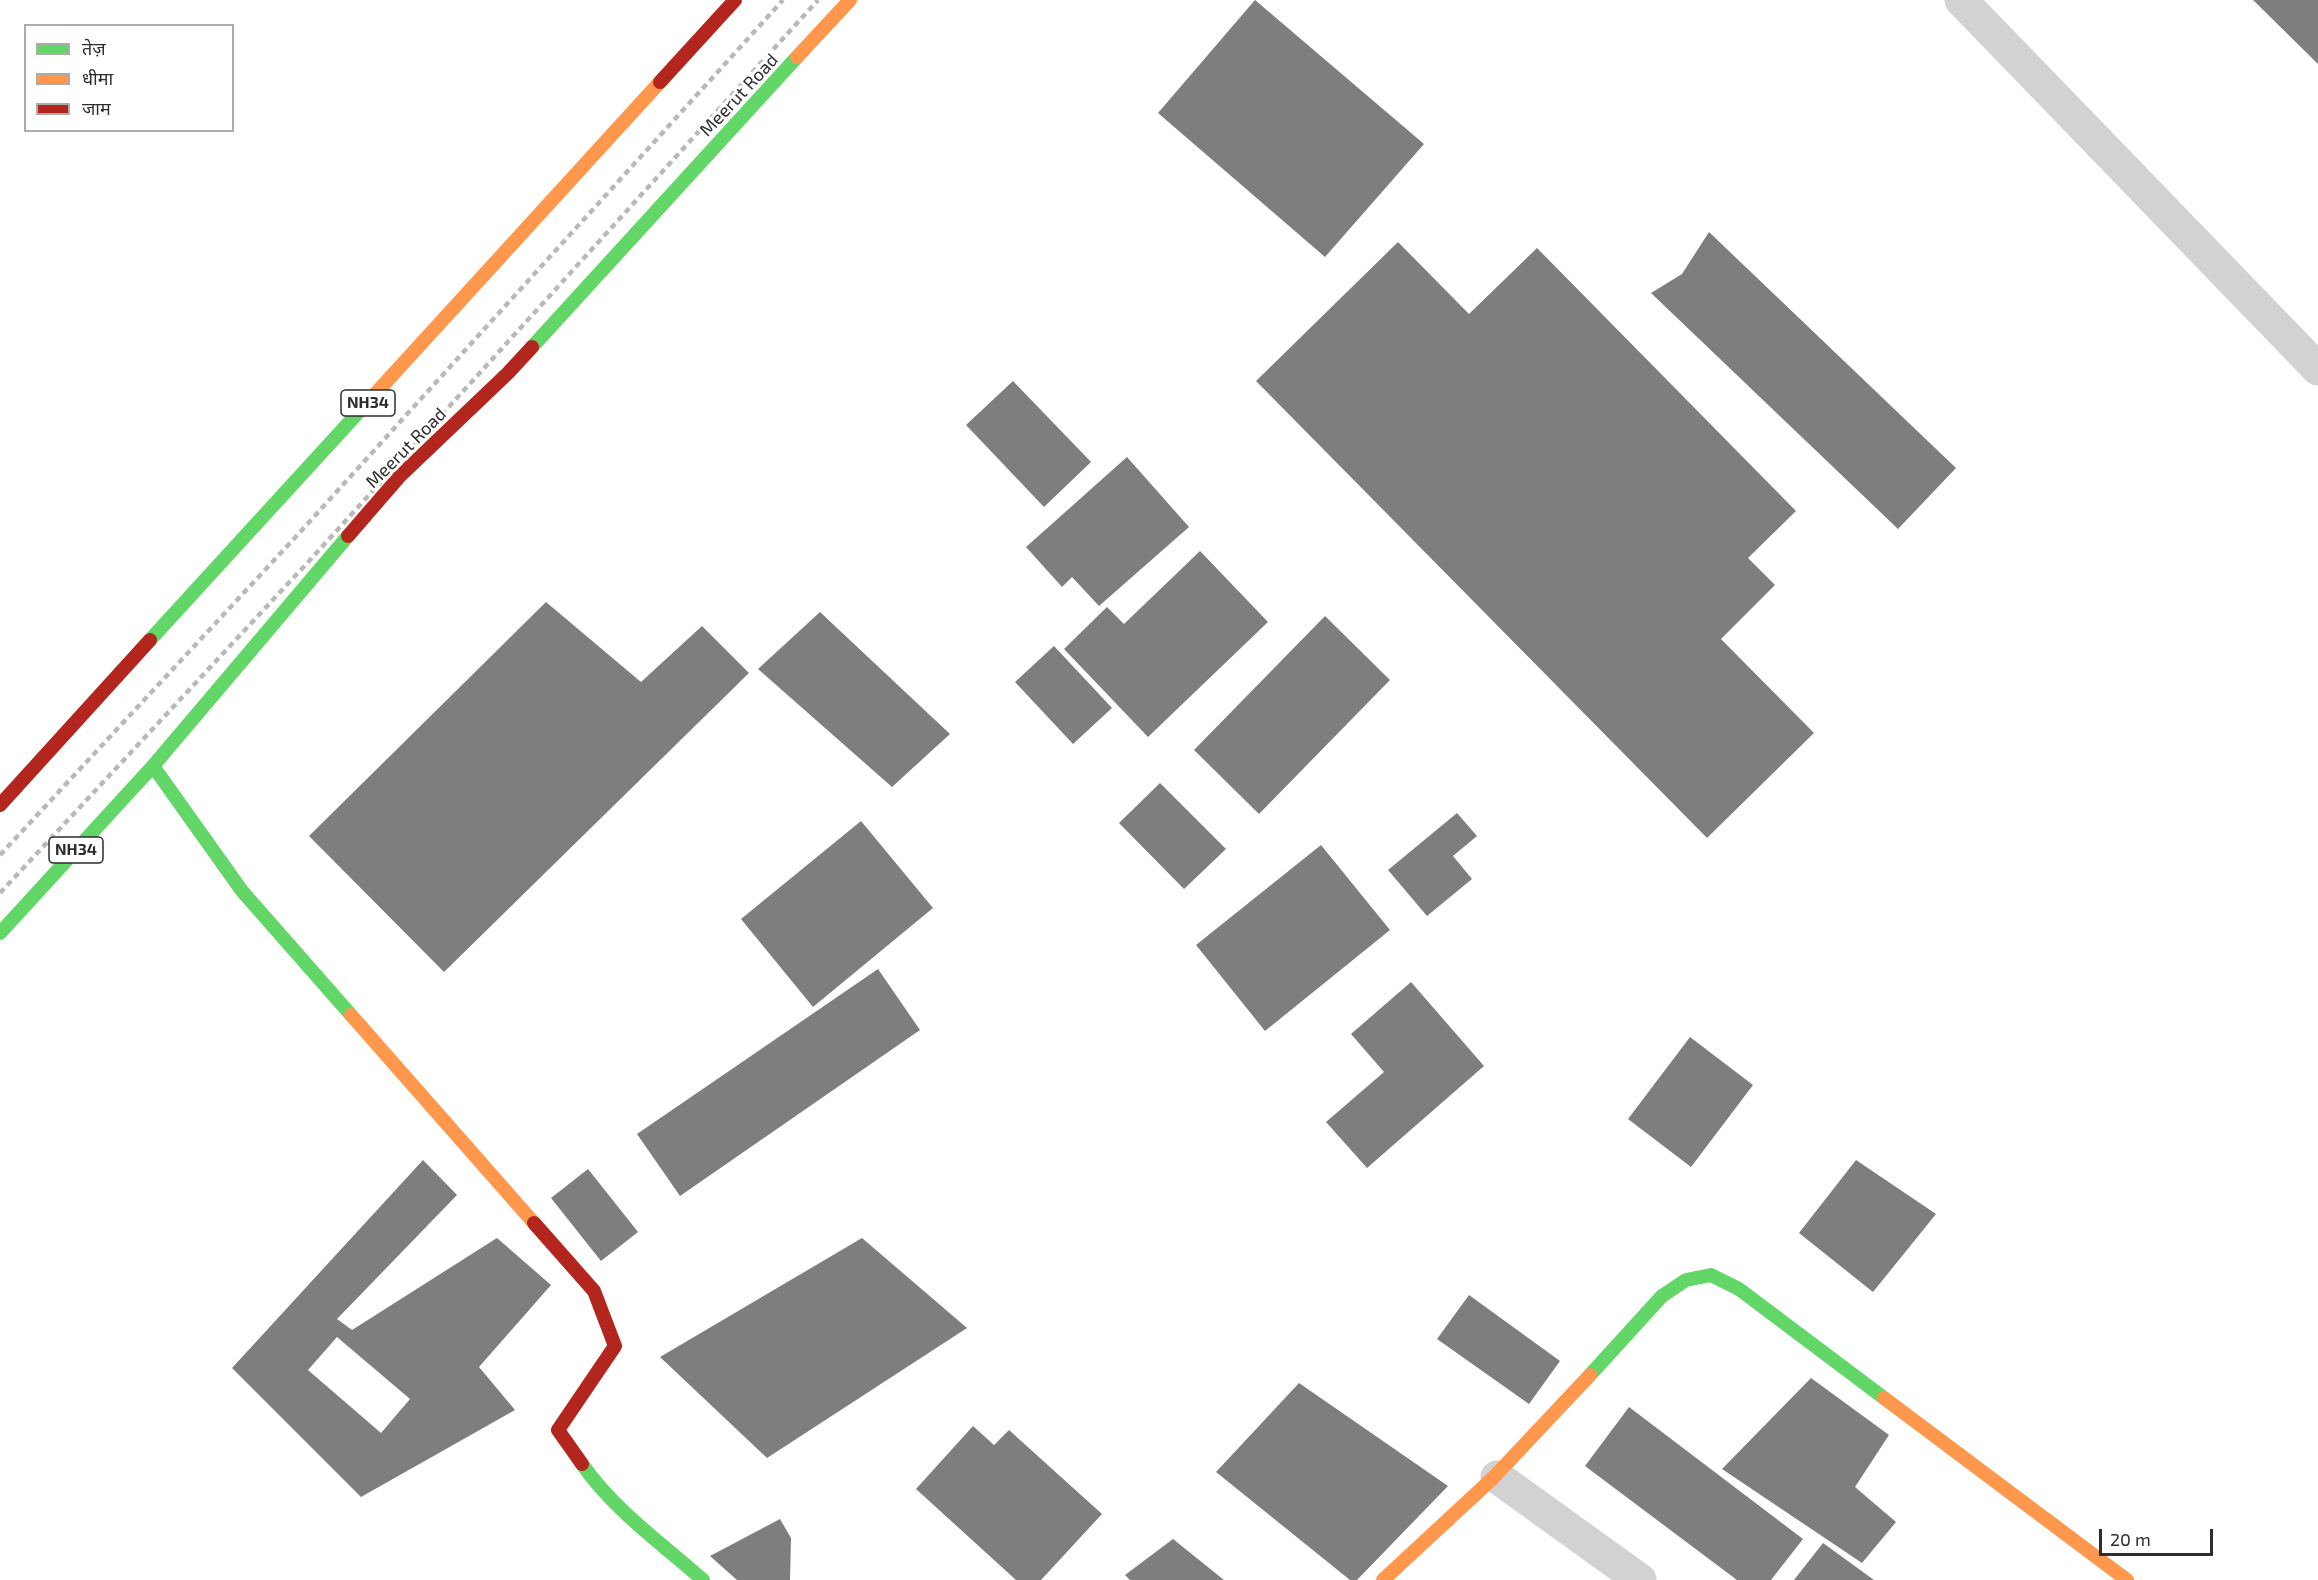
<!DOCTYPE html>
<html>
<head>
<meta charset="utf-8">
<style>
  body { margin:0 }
  #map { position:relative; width:2318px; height:1580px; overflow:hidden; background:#fff; font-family:"Exo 2","Noto Sans Devanagari",sans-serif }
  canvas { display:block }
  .legend { position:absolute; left:24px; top:24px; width:210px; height:108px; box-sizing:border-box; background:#fff; border:2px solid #ababab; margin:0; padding:8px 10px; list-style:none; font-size:18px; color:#2d2d2d }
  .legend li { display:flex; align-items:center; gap:12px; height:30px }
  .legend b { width:30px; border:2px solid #ababab }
  .scale { position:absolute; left:2099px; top:1529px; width:114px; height:27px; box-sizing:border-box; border:3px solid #2d2d2d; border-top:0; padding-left:8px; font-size:18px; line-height:21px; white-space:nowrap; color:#2d2d2d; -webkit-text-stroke:4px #fff; paint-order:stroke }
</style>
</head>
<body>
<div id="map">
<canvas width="2318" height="1580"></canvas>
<ul class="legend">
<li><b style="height:8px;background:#63d668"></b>तेज़</li>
<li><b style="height:8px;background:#ff974d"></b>धीमा</li>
<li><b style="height:8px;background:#b3261e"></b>जाम</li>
</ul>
<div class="scale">20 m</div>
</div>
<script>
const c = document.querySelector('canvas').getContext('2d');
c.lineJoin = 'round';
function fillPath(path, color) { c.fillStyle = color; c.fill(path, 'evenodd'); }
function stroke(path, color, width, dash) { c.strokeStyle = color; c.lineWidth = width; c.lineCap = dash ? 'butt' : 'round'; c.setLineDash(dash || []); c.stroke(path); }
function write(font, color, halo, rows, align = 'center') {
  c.font = font + ' "Exo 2",sans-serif'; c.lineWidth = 6; c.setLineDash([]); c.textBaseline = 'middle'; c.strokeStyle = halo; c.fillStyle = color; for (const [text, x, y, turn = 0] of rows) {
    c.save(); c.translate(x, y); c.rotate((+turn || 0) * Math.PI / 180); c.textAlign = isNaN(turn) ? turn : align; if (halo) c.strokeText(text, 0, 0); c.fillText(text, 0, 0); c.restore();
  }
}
const building = new Path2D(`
  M1255,0L1424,144L1325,257L1158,113Z
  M2253,0H2318V64Z
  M1709,232L1956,468L1898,529L1651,293L1682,274Z
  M1398,242L1469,314L1537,248L1796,511L1748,558L1775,585L1721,639L1814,733L1707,838L1256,381Z
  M1013,381L1091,462L1044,507L966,425Z
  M1127,457L1189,527L1099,606L1072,577L1062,587L1026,547Z
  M1200,551L1268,622L1148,737L1064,649L1107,607L1124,624Z
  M546,602L641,682L702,626L749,673L444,972L309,836Z
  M820,612L950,734L892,787L758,669Z
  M1325,616L1390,680L1259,814L1194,750Z
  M1054,646L1112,708L1073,744L1015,682Z
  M1160,783L1226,849L1184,889L1119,823Z
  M1457,813L1477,836L1453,856L1472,879L1427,916L1388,870Z
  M861,821L933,908L813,1007L741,919Z
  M1321,845L1390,930L1265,1031L1196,945Z
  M878,969L920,1030L680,1196L637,1134Z
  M1411,982L1484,1066L1367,1168L1326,1122L1384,1072L1351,1034Z
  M1690,1037L1753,1085L1691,1167L1628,1119Z
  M423,1160L457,1195L337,1319L352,1330L497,1238L551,1285L479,1367L515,1410L361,1497L232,1368ZM337,1337L410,1399L381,1433L308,1370Z
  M1856,1160L1936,1214L1873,1292L1799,1233Z
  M588,1169L638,1232L601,1261L551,1198Z
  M862,1238L967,1328L767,1458L660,1357Z
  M1469,1295L1560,1361L1529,1404L1437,1339Z
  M1811,1378L1889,1435L1855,1487L1896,1522L1862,1563L1722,1469Z
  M1299,1383L1448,1486L1357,1580H1350L1216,1472Z
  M1629,1407L1803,1539L1771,1580H1737L1585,1466Z
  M973,1426L994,1445L1009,1430L1102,1514L1041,1580H1016L916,1489Z
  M780,1519L791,1538L790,1580H737L710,1556Z
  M1173,1539L1224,1580H1130L1125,1575Z
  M1823,1543L1874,1580H1794Z`);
const street = new Path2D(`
  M1961,0L2318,369
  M1497,1477L1640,1580`);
const fast = new Path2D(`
  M532,347L797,57
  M150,640L366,404
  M153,766L242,891L351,1015
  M0,933L153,766L348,536
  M1590,1375L1662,1296L1686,1280L1711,1275L1739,1289L1884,1398
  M582,1464C613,1509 662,1544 703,1580`);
const slow = new Path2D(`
  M797,57L850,0
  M366,404L660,82
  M351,1015L534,1223
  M1884,1398L2127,1580
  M1383,1580L1493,1478L1590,1375`);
const jam = new Path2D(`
  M660,82L735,0
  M348,536L400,476L508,373L532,347
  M0,805L150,640
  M534,1223L594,1291L615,1346L558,1430L582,1464`);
const rail = new Path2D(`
  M0,855L291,542L783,0
  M0,893L310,560L818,0`);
const shields = [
  [368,403,54],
  [76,850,54]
];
const shieldNames = [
  ["NH34",368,403],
  ["NH34",76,850]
];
const streetNames = [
  ["Meerut Road",739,95,-47],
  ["Meerut Road",406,448,-45]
];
fillPath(building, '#7e7e7e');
stroke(street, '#d2d2d2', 33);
stroke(fast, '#63d668', 14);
stroke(slow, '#ff974d', 14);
stroke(jam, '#b3261e', 14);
stroke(rail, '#b9b9b9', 4.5, [6, 4.5]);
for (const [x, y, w] of shields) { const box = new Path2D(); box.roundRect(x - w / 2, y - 13, w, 26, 4.5); c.fillStyle = '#fff'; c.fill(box); stroke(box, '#2d2d2d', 1.5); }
write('bold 16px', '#2d2d2d', null, shieldNames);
write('18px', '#2d2d2d', '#fff', streetNames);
</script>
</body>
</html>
